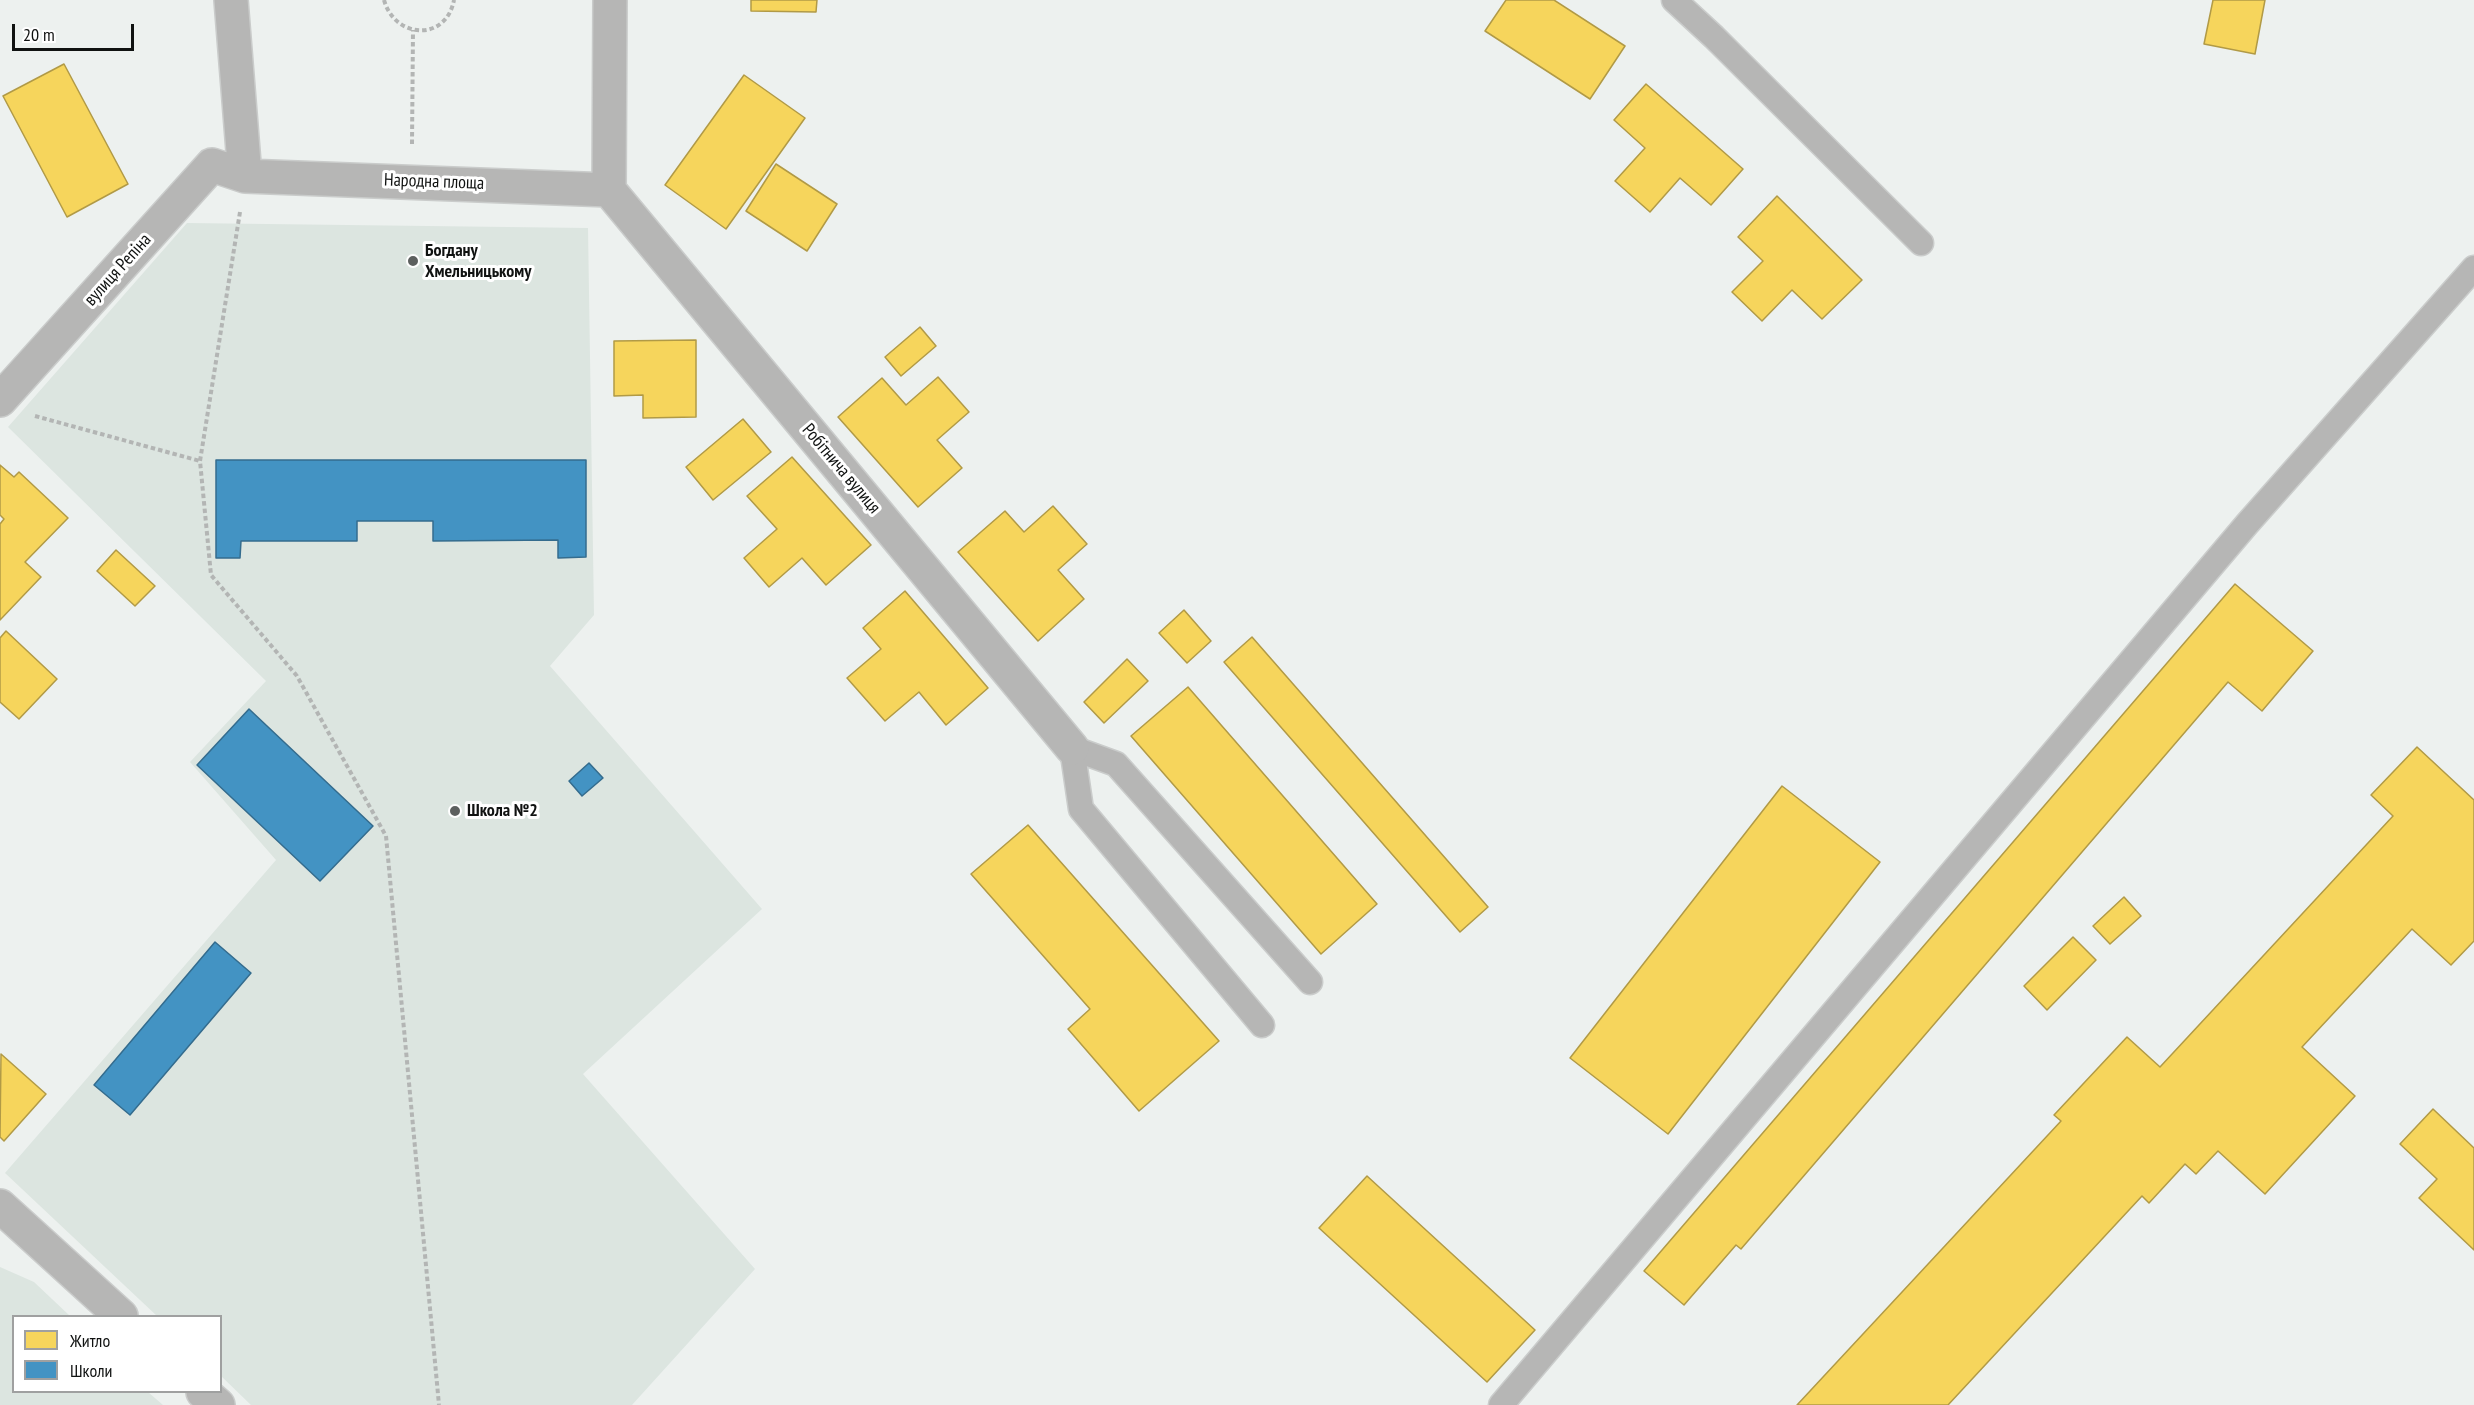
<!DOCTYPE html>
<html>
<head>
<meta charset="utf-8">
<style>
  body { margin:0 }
  #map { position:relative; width:2474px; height:1405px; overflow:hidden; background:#edf1ef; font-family:"PT Sans Narrow",sans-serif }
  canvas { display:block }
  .legend { position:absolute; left:12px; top:1315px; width:210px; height:78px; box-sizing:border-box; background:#fff; border:2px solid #9fa0a0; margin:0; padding:8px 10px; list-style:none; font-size:18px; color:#101211 }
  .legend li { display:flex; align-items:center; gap:12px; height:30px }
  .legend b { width:30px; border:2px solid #9fa0a0 }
  .scale { position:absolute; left:12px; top:24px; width:122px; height:27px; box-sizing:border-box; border:3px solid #101211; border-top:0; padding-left:8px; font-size:18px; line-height:21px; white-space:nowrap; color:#101211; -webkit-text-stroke:4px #fff; paint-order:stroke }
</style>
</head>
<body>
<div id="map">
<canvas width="2474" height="1405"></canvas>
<ul class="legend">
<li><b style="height:16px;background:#f6d55c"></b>Житло</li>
<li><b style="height:16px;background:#4393c3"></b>Школи</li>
</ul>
<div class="scale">20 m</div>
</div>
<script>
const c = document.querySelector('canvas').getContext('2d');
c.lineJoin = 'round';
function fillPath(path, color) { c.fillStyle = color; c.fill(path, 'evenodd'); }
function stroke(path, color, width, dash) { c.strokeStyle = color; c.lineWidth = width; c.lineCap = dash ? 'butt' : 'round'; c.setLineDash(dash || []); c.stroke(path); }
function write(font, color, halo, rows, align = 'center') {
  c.font = font + ' "PT Sans Narrow",sans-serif'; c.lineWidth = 6; c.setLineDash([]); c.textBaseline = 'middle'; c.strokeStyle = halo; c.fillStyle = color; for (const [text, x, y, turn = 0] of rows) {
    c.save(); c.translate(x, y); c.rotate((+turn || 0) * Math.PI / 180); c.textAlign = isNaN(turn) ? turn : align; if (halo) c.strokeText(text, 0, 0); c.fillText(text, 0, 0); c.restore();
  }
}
const built = new Path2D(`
  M187,223L588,228L594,615L550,666L762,909L583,1074L755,1269L632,1405H251L221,1376L220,1316H157L5,1173L276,860L190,762L266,681L8,427Z
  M0,1267L34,1282L70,1316H14V1392H148L163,1405H0Z`);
const homes = new Path2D(`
  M751,0H817L816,12L751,11Z
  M1506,0H1554L1625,46L1590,99L1485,31Z
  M2213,0H2265L2255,54L2204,44Z
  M64,64L128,184L67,217L3,96Z
  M744,75L805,118L726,229L665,185Z
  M1646,84L1743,169L1711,205L1680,178L1650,212L1615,181L1645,148L1614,120Z
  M776,164L837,204L807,251L746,211Z
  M1777,196L1862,280L1822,319L1792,290L1762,321L1732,292L1763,261L1738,237Z
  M920,327L936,346L901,376L885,357Z
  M696,340V417L643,418V395L614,396V341Z
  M938,377L969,412L937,440L962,468L918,507L838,417L882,378L906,405Z
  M743,419L771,452L713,500L686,467Z
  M792,457L871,545L826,585L802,558L769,587L744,558L777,529L747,496Z
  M0,465L14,477L19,472L68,518L25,562L41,577L0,620V524L4,519L0,515Z
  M1053,506L1087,544L1058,570L1084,599L1038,641L958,552L1005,511L1024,532Z
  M116,550L155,586L135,606L97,571Z
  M2235,584L2313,651L2262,711L2228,682L1741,1249L1736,1245L1684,1305L1644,1271Z
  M905,591L988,688L946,725L919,692L885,721L847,678L881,649L863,628Z
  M1184,610L1211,641L1187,663L1159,633Z
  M6,631L57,679L19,719L0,702V638Z
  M1252,637L1488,907L1460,932L1224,662Z
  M1127,659L1148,681L1104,723L1084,702Z
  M1188,687L1377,904L1321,954L1131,736Z
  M2417,747L2474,800V941L2451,965L2412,929L2302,1047L2355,1096L2265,1194L2218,1151L2196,1174L2185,1164L2149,1203L2142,1196L1948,1405H1797L2061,1121L2054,1115L2127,1037L2160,1067L2393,816L2371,795Z
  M1782,786L1880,862L1668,1134L1570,1058Z
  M1028,825L1219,1041L1139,1111L1068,1029L1090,1009L971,874Z
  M2124,897L2141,916L2110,944L2093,926Z
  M2073,937L2096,960L2047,1010L2024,986Z
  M1,1054L46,1094L4,1141L0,1137Z
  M2433,1109L2474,1148V1250L2419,1198L2437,1179L2400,1144Z
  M1367,1176L1535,1330L1487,1382L1319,1228Z`);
const schools = new Path2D(`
  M216,460H586V557L558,558V540L433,541V521H357V541H241L240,558H216Z
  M249,709L373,826L320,881L197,765Z
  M589,763L603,778L582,796L569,781Z
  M215,942L251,973L130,1115L94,1085Z`);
const path = new Path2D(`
  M384,0C395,39 446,42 454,0
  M412,144L413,30
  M240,212L200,461L211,575L297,676L386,836L439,1405
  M35,416L200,461`);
const lane = new Path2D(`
  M1674,0L1714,37L1921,243
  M1262,1025L1081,809L1072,748L1116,764L1310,982
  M1501,1405L2247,524L2474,268`);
const street = new Path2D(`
  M231,0L245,176L609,190L610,0
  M609,190L1072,748
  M0,400L212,165L245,176
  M0,1206L121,1316
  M203,1392L218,1405`);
const markers = [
  [413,261,6,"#5d605f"],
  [455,811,6,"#5d605f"]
];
const streetNames = [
  ["Народна площа",434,182,2],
  ["вулиця Репіна",118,270,-48],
  ["Робітнича вулиця",841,469,50]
];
const poiNames = [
  ["Богдану",425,251],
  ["Хмельницькому",425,272],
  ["Школа №2",467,811]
];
fillPath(built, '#dce5e0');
fillPath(homes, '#f6d55c');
stroke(homes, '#b19a46', 1.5);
fillPath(schools, '#4393c3');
stroke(schools, '#346c8e', 1.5);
stroke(lane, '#cacccb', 27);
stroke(street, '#cacccb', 36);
stroke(path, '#b3b5b4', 4, [4.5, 3]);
stroke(lane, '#b6b6b5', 24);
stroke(street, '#b6b6b5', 33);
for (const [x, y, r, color] of markers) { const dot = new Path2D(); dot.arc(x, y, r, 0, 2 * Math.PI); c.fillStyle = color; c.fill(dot); stroke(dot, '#fff', 2); }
write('18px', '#101211', '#fff', streetNames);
write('bold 18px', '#101211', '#fff', poiNames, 'left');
</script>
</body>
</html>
